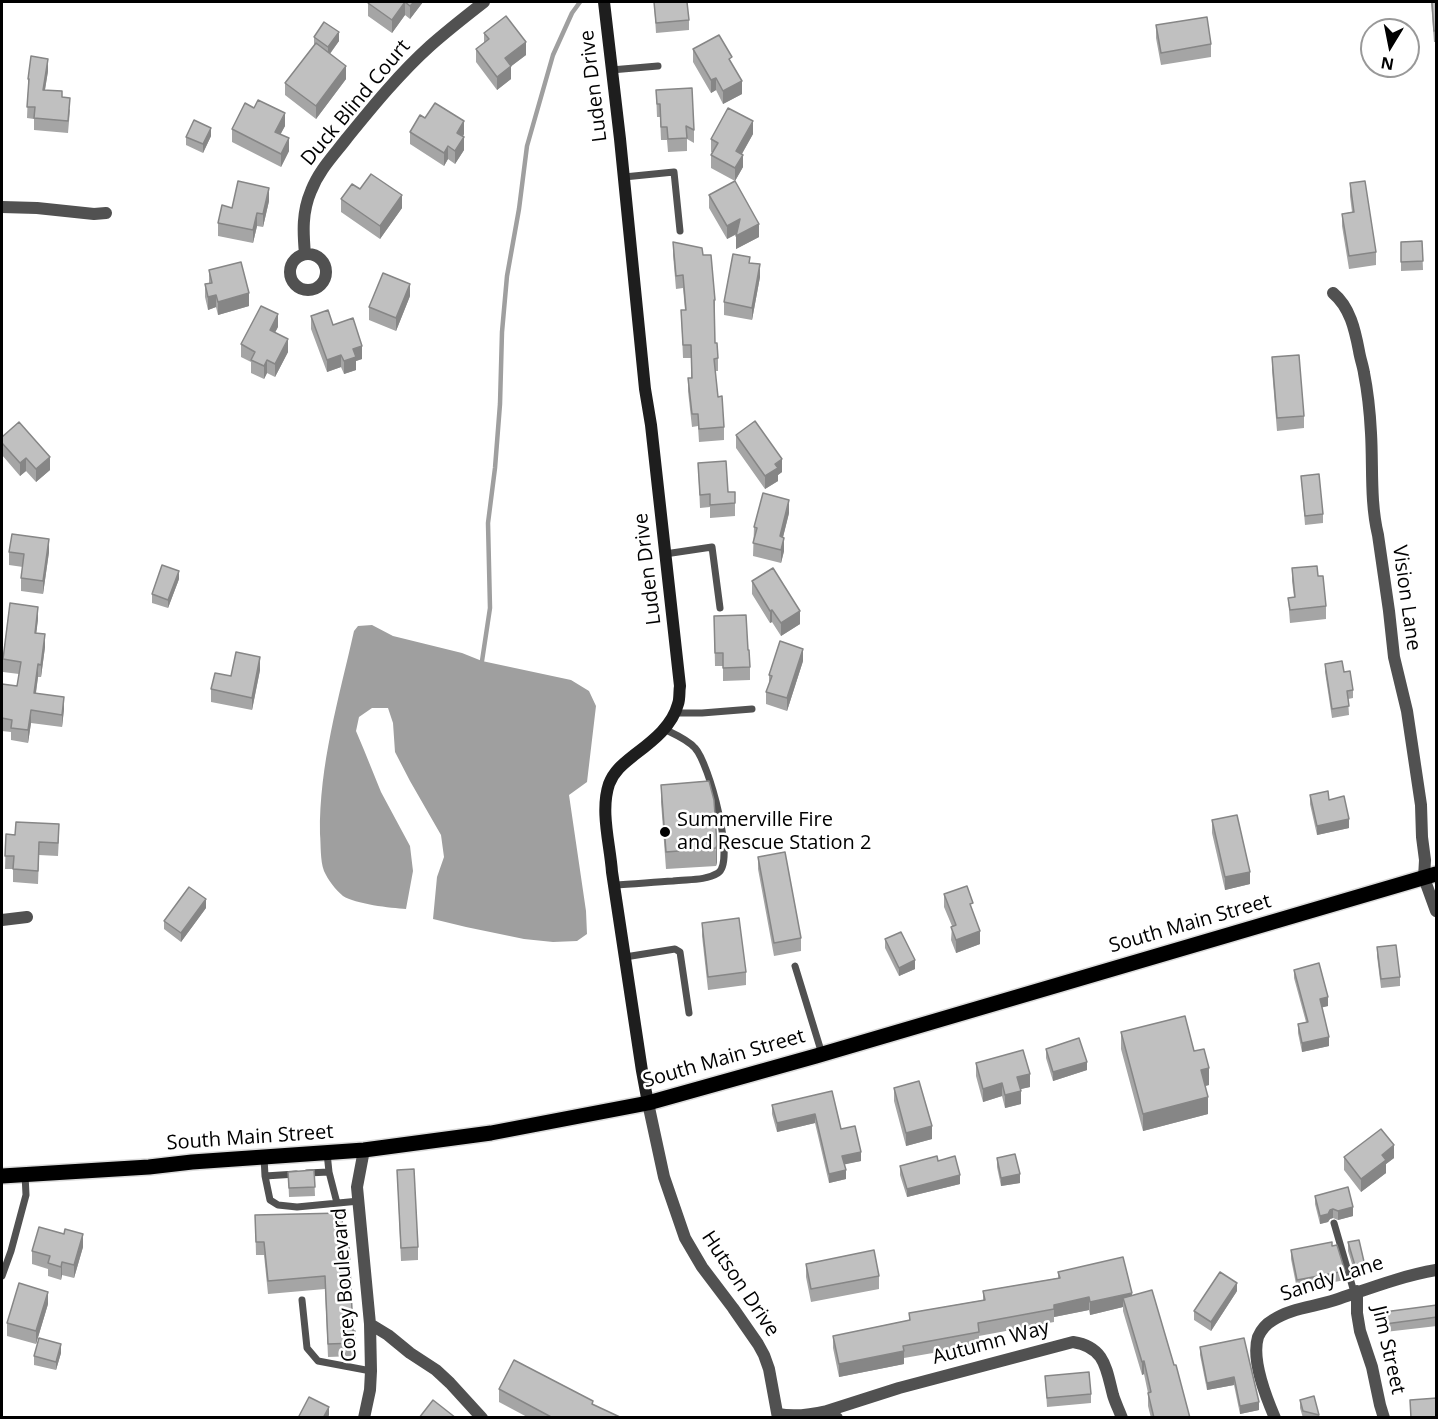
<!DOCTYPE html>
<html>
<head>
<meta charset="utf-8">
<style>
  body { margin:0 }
  #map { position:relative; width:1438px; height:1419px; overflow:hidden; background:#fff; font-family:"Open Sans",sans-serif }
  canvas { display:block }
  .frame { position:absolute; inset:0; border:3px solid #000; pointer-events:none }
  .north { position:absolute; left:1360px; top:18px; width:60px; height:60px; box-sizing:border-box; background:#fff; border:2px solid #999; border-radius:50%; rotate:190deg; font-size:16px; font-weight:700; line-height:24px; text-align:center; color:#000 }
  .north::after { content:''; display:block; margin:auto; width:21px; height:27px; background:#000; clip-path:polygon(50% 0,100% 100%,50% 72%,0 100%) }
</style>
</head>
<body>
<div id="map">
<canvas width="1438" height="1419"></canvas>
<div class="frame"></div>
<div class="north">N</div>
</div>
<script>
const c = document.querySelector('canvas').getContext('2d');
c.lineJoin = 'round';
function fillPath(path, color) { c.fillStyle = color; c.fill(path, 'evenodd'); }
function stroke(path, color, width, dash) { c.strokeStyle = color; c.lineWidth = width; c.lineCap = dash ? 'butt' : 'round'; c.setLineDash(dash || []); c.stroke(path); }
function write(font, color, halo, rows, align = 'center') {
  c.font = font + ' "Open Sans",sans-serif'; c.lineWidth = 5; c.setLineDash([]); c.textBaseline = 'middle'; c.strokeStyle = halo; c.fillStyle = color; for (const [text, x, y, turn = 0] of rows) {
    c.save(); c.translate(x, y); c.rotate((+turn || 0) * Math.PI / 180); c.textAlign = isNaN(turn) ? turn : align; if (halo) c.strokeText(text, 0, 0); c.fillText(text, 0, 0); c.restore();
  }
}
const water = new Path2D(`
  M372,625L393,636L462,653L482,661L571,680L589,691L596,706L587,782L569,795L586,911L587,934L577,941L553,942L524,939L466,927L433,919L437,877L444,857L441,835L410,781L395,752L393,723L388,708H372L359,717L356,731L364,750L381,792L410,846L413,871L406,909C391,908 355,904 343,896C335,889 328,880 324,871C320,860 321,845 320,834C319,765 339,698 354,631L358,626Z`);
const stream = new Path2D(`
  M482,661L490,608L488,523L495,468L500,404L502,332L507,276L519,209L527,146L553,55L572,13L580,2`);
const lane = new Path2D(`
  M611,70L658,66
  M624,177L674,172L680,231
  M665,554L712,547L720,608
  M674,713H702L752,709
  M614,885C634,884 654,882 673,881C688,879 705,881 718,873C736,862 709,763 695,748C687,739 674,734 664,729
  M625,957L675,949L680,952L689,1013
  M795,966L822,1054
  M327,1153L329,1172
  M264,1157L265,1176L270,1200L278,1205L297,1207L359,1201
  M307,1173L329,1172L337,1203
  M265,1176L296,1174
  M1334,1223L1354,1292
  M2,1276L11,1251L26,1195L25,1174
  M302,1300L307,1348L318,1361L371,1371`);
const street = new Path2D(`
  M2,207L37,208L94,214L106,213
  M305,254C303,232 302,212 311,191C319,170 334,155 347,138C373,106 400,73 430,46C448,30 466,16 484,2
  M290 272a18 18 0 1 1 36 0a18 18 0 1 1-36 0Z
  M1333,293C1350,307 1355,330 1359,351C1360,358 1363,366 1364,373C1368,393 1370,414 1371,433C1373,467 1370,502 1378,535L1389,611L1394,657L1407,711L1421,805L1422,837L1425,860L1424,878L1436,911
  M2,920L27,917
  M648,1103L664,1177L685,1238L702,1267L733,1308L758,1344L764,1355L769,1369L778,1418
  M364,1150L357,1187L370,1324L371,1371L370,1390L364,1418
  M1357,1291V1313L1360,1331L1372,1367L1380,1405L1384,1418
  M370,1324L388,1335L410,1353L436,1370L450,1383L482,1418
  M778,1414C795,1417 810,1415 827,1411
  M837,1418L827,1411L899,1388L1073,1342C1105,1347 1106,1368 1113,1395C1115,1402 1119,1410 1122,1418
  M1275,1418C1266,1397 1251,1360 1258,1337C1261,1330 1266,1324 1273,1320C1291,1308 1314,1307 1335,1300C1368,1289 1401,1276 1436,1270`);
const secondary = new Path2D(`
  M604,2L620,139L645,389L651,425L680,686C679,691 680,699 678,704C672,727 651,742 633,756C623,764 614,771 609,784C600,811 610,844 612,872L642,1071L648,1103`);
const primary = new Path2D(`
  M2,1176L149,1167L192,1162L364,1150L491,1133L648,1103L816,1056L1436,874`);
const wall = new Path2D(`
  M369,2H423L410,19L405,15L392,33L368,16V3Z
  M654,2L689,20V30L656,33Z
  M1431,2H1437V42H1434Z
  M1156,25L1211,44V57L1161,65L1156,38Z
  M484,33L526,55L511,66V79L497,90L476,62V49L484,43Z
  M314,37L339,41L330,54L346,79L316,119L285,95V83L314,46Z
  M693,49L732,64L742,94L723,104L716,90L711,93L693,62Z
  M48,71L45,90L62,98L70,110L68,133L34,130V119L27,118L28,91V79Z
  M656,90L694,130V143L687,139V151L668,152L667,140H661L660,117H657Z
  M425,118L464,134L463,137L464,150L455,164L448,159L444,166L410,144V132Z
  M285,126L280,134L289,151L281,167L232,142V129Z
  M753,134L742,154L743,167L735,181L711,168V155L713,153L711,152V139Z
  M211,136L203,153L186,145V137Z
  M1350,183L1376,252V265L1349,269L1342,226V214L1352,212L1350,196Z
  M360,189L402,208L380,239L341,212V199Z
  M709,195L759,237L736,249L737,234L727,239L709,208Z
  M269,201L263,227L257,226L253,243L218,236V223L232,208Z
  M1422,241L1423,270L1401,271V242Z
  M673,242L703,255L715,300V313H714L715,343L718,358V371H715L718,397L724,427V440L699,442L698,426L692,427L688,391V378H691V358H683L681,310H685L683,288L676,289L673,255Z
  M750,263L760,277L752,320L724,315V302Z
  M209,270L249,306L218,315L216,307L208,310L205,297V284L209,283Z
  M410,296L396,331L369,320V307Z
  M311,316L333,325L362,359L356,361V370L344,374L341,367L327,372L311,329Z
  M278,327L275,332L288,352L275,377L267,373L264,379L251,373V362L241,357V344Z
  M1272,357L1304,416V428L1277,431L1272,370Z
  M736,435L782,472L778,475V481L765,489L736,448Z
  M2,437L50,470L36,482L26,471L20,476L2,455Z
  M698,463L735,503V516L710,518V507L700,508Z
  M1301,476L1323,514V523L1305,525Z
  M789,513L783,537L784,551L781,563L753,556L754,527Z
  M9,552H49L43,594L21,591V578L23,567L9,565Z
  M1292,568L1318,576L1326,606V619L1290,623L1288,598L1294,597L1292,581Z
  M179,579L168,608L152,603V594Z
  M752,581L800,624L781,636L772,622L770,623L752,594Z
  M714,616L748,650L750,667V680L723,681V666H715Z
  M38,619L36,633L45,647L41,677H38L36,693L64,709L62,727L31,723L28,743L11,740V732L2,731V684L17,686L19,674L3,672V659Z
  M803,661L787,711L766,704V692L769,684V675Z
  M1325,664L1344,672L1353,690V698L1348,699L1349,715L1332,718L1325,672Z
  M260,670L252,710L211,702V689L231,676Z
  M709,781L717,862L716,866L666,869L661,802V785Z
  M1310,795L1329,800L1349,828L1317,835L1310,804Z
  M1212,820L1250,884L1225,890L1212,833Z
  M6,834L59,837L58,856L39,855L38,884L13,882V869H5Z
  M758,857L801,938V951L774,956L758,869Z
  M944,894L973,913L980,944L956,953L951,940L952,926L944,907Z
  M206,908L181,942L164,929V921Z
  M702,923L746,972V985L708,990L702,936Z
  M885,939L915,969L899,976L885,948Z
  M1377,947L1400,977V986L1381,988L1377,956Z
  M1294,970L1328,1006L1321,1007L1329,1046L1302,1052L1298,1033V1024L1306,1022L1294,978Z
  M1121,1032L1194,1051L1209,1085L1205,1086L1208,1114L1143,1131L1121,1049Z
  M1046,1049L1087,1070L1053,1081L1046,1058Z
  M976,1063L1030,1087L1020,1089L1021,1104L1005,1108L1002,1096L983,1102L976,1076Z
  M894,1088L932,1139L906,1146L894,1101Z
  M832,1091L841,1129L861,1161L844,1164L846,1179L829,1183L815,1123L777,1132L772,1114V1105Z
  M1344,1157L1394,1158L1386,1164V1173L1361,1192L1344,1170Z
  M997,1158L1020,1183L1001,1186L997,1167Z
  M938,1161L960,1184L907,1197L900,1175V1166Z
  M314,1170L315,1196L289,1197L288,1172Z
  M397,1170L418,1247V1260L401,1261Z
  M1315,1196L1353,1216L1338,1220L1333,1218L1330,1219L1328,1222L1320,1224L1315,1204Z
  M255,1215L343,1247L353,1331H355V1356L328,1357L325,1289L268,1294L264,1255H256Z
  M1348,1242L1365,1275L1356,1277L1348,1251Z
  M1332,1246L1345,1271V1280L1297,1289L1291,1259V1250Z
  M83,1247L74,1278L62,1275L61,1280L48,1276V1269L32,1264V1251Z
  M806,1264L879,1276V1289L811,1302L806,1277Z
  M1058,1272L1132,1296L1190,1418H1151L1148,1406V1393L1144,1374L1142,1375L1123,1311V1307L1090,1315L1089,1310L1054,1317V1322L979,1336V1345L904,1358V1364L839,1377L833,1348V1336L909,1320V1313L983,1300V1291L1058,1278Z
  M1237,1291L1211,1331L1194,1320V1311Z
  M48,1304L36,1344L7,1336V1323Z
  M1437,1305V1326L1385,1332L1384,1312Z
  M1244,1338L1259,1410L1240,1414L1234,1385L1207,1390L1200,1355V1347Z
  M61,1353L56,1370L34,1365V1356Z
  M1045,1376L1091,1394V1403L1047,1407Z
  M499,1389L622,1418H529L499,1402Z
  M1300,1400L1319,1415V1418H1303L1300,1408Z`);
const shadedWall = new Path2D(`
  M405,2V15L392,33V20Z
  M414,2H423L410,19V6Z
  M339,32V41L328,56V47Z
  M526,42V55L505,71V58Z
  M48,59V71L43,101V90Z
  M346,66V79L316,119V106Z
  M511,66V79L497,90V77Z
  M716,78V90L711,93V80Z
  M742,81V94L723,104V91Z
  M285,113V126L275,145V132Z
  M464,121V134L457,146V133Z
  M753,121V134L736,164V151Z
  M211,128V136L203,153V144Z
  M464,137V150L455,164V151Z
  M289,138V151L281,167V154Z
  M448,146V159L444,166V153Z
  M743,155V167L735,181V168Z
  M269,188V201L263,227V214Z
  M402,195V208L380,239V226Z
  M257,213V226L253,243V230Z
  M740,219V232L727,239V226Z
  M759,224V237L736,249V236Z
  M760,264V277L752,320V308Z
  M410,284V296L396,331V318Z
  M249,293V306L218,315V302Z
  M216,295V307L208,310V297Z
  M278,314V327L270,342V330Z
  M288,339V352L275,377V364Z
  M362,346V359L356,361V370L344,374V361L353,349Z
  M341,355V367L327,372V360Z
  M267,360V373L264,379V366Z
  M50,457V470L36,482V469Z
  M26,458V471L20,476V463Z
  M782,459V472L778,475V481L765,489V476L775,464Z
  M789,500V513L780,549V536Z
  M784,538V551L781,563V550Z
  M49,539V552L43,594V581Z
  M179,571V579L168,608V600Z
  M38,607V619L35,645V633Z
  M772,610V622L770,623V611Z
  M800,611V624L781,636V623Z
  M45,634V647L41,677V665Z
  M803,649V661L787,711V698Z
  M260,657V670L252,710V698Z
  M38,664V677L34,705V693Z
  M64,697V709L62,727V715Z
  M31,710V723L28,743V730Z
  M1349,819V828L1317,835V826Z
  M717,845V862L716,866V848Z
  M1250,872V884L1225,890V877Z
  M206,899V908L181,942V933Z
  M980,931V944L956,953V940Z
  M915,960V969L899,976V968Z
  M1328,997V1006L1320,1008V999Z
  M1329,1037V1046L1302,1052V1043Z
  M1087,1062V1070L1053,1081V1072Z
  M1209,1068V1085L1201,1087V1070Z
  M1030,1074V1087L1017,1090V1077Z
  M1002,1083V1096L983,1102V1089Z
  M1021,1091V1104L1005,1108V1095Z
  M1208,1097V1114L1143,1131V1114Z
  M815,1114V1123L777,1132V1123Z
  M932,1126V1139L906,1146V1133Z
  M1394,1145V1158L1386,1164V1173L1361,1192V1179L1382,1155Z
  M861,1152V1161L842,1165V1156Z
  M846,1170V1179L829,1183V1174Z
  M1020,1174V1183L1001,1186V1178Z
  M960,1175V1184L907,1197V1189Z
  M1353,1207V1216L1338,1220V1211Z
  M1333,1209V1218L1330,1219L1328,1222L1320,1224V1216Z
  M83,1234V1247L74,1278V1265Z
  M62,1262V1275L61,1280V1267Z
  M1365,1266V1275L1356,1277V1269Z
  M1237,1283V1291L1211,1331V1322Z
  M48,1292V1304L36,1344V1331Z
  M1132,1293V1305L1123,1298V1307L1090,1315V1302Z
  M1089,1297V1310L1054,1317V1305Z
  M61,1344V1353L56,1370V1362Z
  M904,1351V1364L839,1377V1364Z
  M1144,1361V1374L1142,1375V1362Z
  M1234,1377V1385L1207,1390V1383Z
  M1259,1402V1410L1240,1414V1406Z
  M329,1407V1415L328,1418H323Z`);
const building = new Path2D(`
  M369,2H414L410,6L405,2L392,20L368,3Z
  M654,2H687L689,20L656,23Z
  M1432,2H1437V30L1434,31Z
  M506,16L526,42L505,58L511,66L497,77L476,49L489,39L484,33Z
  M1207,17L1211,44L1161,53L1156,25Z
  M324,22L339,32L328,47L314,37Z
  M719,35L732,57L729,59L742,81L723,91L716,78L711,80L693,49Z
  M316,43L346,66L316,106L285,83Z
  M31,56L48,59L43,90L62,91V97L70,98L68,121L34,118L35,107H27L29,79H28Z
  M692,88L694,130L686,126L687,138L668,139L667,127H661L660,104H657L656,90Z
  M258,100L285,113L275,132L289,138L281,154L232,129L245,103L254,108Z
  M435,103L464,121L457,133L464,137L455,151L448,146L444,153L410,132L420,115L425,118Z
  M728,108L753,121L736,151L743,155L735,168L711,155L718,143L711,139Z
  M194,120L211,128L203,144L186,137Z
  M371,174L402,195L380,226L341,199L352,184L360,189Z
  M238,181L269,188L263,214L257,213L253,230L218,223L222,205L232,208Z
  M735,181L759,224L736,236L740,219L727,226L709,195Z
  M1365,181L1376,252L1349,256L1342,214L1354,212L1350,183Z
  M1422,241L1423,261L1401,262V242Z
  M673,242L702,248L703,255H711L715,300H714L715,343H717L718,358L714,359L718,397L722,396L724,427L699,429L698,414H692L688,378H692L691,345H683L681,310H686L683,275L676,276Z
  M733,254L750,257L749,263L760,264L752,308L724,302Z
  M241,262L249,293L218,302L216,295L208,297L205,284L212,283L209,270Z
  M383,273L410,284L396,318L369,307Z
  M261,306L278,314L270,330L288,339L275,364L267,360L264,366L251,360L255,352L241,344Z
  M328,310L333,325L353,318L362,346L353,349L356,357L344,361L341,355L327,360L311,316Z
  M1299,355L1304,416L1277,418L1272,357Z
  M755,421L782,459L775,464L778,468L765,476L736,435Z
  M19,422L50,457L36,469L26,458L20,463L2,443V437Z
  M726,461L728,492H735V503L710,505V494L700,495L698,463Z
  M1319,474L1323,514L1305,516L1301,476Z
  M763,493L789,500L780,536L784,538L781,550L753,543L757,528L754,527Z
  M12,534L49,539L43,581L21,578L24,554L9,552Z
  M162,565L179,571L168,600L152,594Z
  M1317,566L1318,576H1323L1326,606L1290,610L1288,598L1295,597L1292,568Z
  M773,568L800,611L781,623L772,610L770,611L752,581Z
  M10,603L38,607L35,633L45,634L41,665L38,664L34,693L64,697L62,715L31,710L28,730L11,728L12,720L2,718V684L17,686L21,662L3,659Z
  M746,615L748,650H749L750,667L723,668V653H715L714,616Z
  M780,641L803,649L787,698L766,692L772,676L769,675Z
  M236,652L260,657L252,698L211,689L215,673L231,676Z
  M1342,661L1344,672L1350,671L1353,690L1347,691L1349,706L1332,709L1325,664Z
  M709,781L714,800L717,845L716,848L666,852L661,785Z
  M1328,791L1329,800L1344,796L1349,819L1317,826L1310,795Z
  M1237,815L1250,872L1225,877L1212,820Z
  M16,822L59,824L58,843L39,842L38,871L13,869L14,856H5L6,834L15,835Z
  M785,852L801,938L774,943L758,857Z
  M967,886L973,903L970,904L980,931L956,940L951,927L956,925L944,894Z
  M189,887L206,899L181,933L164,921Z
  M739,918L746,972L708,977L702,923Z
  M901,932L915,960L899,968L885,939Z
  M1396,945L1400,977L1381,979L1377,947Z
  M1319,963L1328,997L1320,999L1329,1037L1302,1043L1298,1024L1308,1022L1294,970Z
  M1185,1016L1194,1051L1204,1049L1209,1068L1201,1070L1208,1097L1143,1114L1121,1032Z
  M1079,1038L1087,1062L1053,1072L1046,1049Z
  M1023,1050L1030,1074L1017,1077L1021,1091L1005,1095L1002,1083L983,1089L976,1063Z
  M919,1081L932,1126L906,1133L894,1088Z
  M832,1091L841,1129L855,1126L861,1152L842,1156L846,1170L829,1174L815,1114L777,1123L772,1105Z
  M1381,1129L1394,1145L1382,1155L1386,1160L1361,1179L1344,1157Z
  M1015,1154L1020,1174L1001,1178L997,1158Z
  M937,1156L938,1161L955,1156L960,1175L907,1189L900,1166Z
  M414,1169L418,1247L401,1248L397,1170Z
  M314,1170L315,1187L289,1188L288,1172Z
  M1348,1187L1353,1207L1338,1211L1333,1209L1330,1210L1328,1214L1320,1216L1315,1196Z
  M342,1213L343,1247H349L353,1331H355V1343L328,1344L325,1276L268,1281L264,1242H256L255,1215Z
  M39,1227L64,1234L65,1229L83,1234L74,1265L62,1262L61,1267L48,1263L50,1256L32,1251Z
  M1359,1240L1365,1266L1356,1269L1348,1242Z
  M1332,1242V1246L1337,1245L1345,1271L1297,1280L1291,1250Z
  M874,1250L879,1276L811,1289L806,1264Z
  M1123,1257L1132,1293L1090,1302L1089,1297L1054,1305V1309L978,1323L979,1332L903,1346L904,1351L839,1364L833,1336L910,1320L909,1313L985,1300L983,1291L1060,1278L1058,1272Z
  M1220,1272L1237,1283L1211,1322L1194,1311Z
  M19,1283L48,1292L36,1331L7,1323Z
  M1152,1290L1174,1365H1176L1190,1418H1154L1148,1393L1151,1392L1144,1361L1142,1362L1123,1298Z
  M1437,1305V1317L1385,1324L1384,1312Z
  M39,1338L61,1344L56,1362L34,1356Z
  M1244,1338L1259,1402L1240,1406L1234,1377L1207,1383L1200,1347Z
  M514,1360L593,1401L592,1404L622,1418H553L499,1389Z
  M1089,1372L1091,1394L1047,1398L1045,1376Z
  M1314,1396L1319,1415L1303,1411L1300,1400Z
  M309,1397L329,1407L323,1418H298Z
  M1437,1398V1418H1411L1410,1400Z
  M433,1400L456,1418H419Z`);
const markers = [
  [665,832,6,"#000"]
];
const streetNames = [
  ["Luden Drive",594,86,-97],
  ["Duck Blind Court",356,103,-50],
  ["Luden Drive",648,569,-97],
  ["Vision Lane",1406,598,82],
  ["South Main Street",1190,924,-16],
  ["South Main Street",724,1059,-16],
  ["South Main Street",250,1138,-4],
  ["Sandy Lane",1332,1279,-18],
  ["Hutson Drive",740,1284,56],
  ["Corey Boulevard",345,1285,-94],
  ["Autumn Way",991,1343,-15],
  ["Jim Street",1388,1350,77]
];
const poiNames = [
  ["Summerville Fire",677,820],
  ["and Rescue Station 2",677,843]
];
fillPath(water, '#9f9f9f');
stroke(stream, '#9f9f9f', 4.5);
stroke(primary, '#dbdbdb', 18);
stroke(lane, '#515151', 7);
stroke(street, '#515151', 12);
stroke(secondary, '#1e1e1e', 12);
stroke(primary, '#000', 15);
fillPath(wall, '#a5a5a5');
fillPath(shadedWall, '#868686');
fillPath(building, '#c0c0c0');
stroke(building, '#868686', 1.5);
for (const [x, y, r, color] of markers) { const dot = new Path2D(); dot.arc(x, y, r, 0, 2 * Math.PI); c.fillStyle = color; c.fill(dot); stroke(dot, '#fff', 2); }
write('20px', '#000', '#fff', streetNames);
write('20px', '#000', '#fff', poiNames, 'left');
</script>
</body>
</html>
